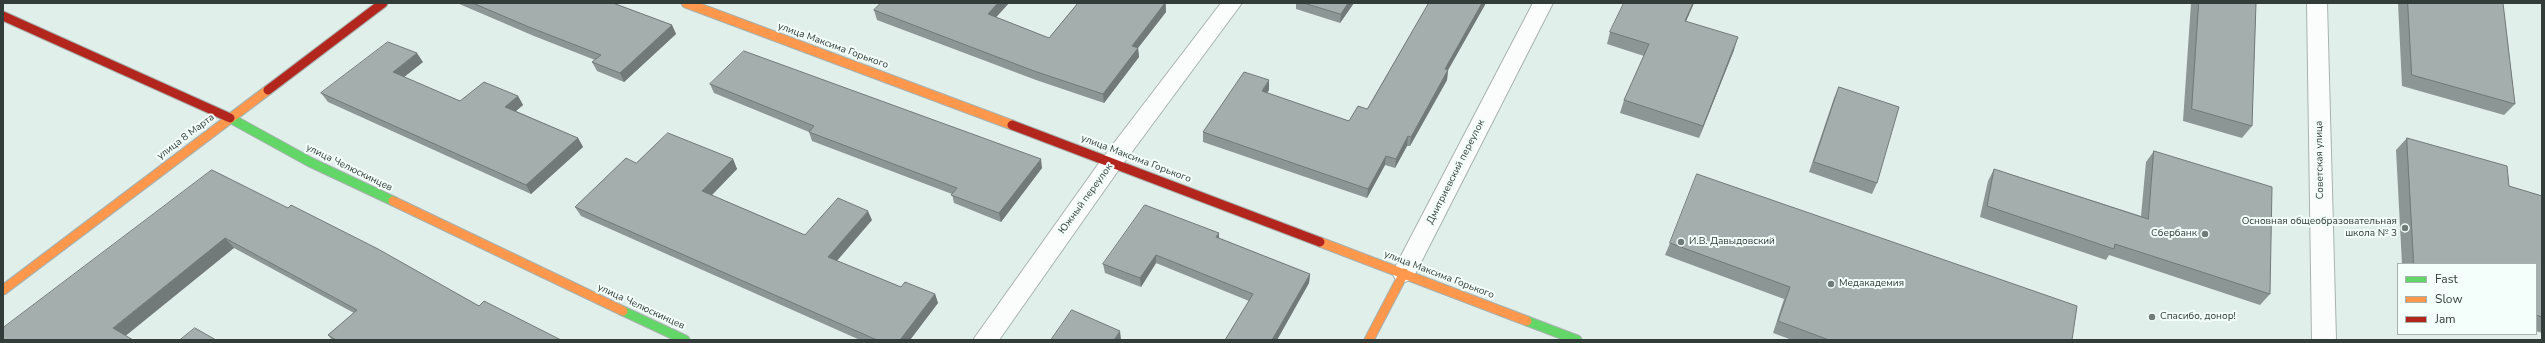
<!DOCTYPE html>
<html>
<head>
<meta charset="utf-8">
<style>
  body { margin:0 }
  #map { position:relative; width:2545px; height:343px; overflow:hidden; background:#e1efeb; font-family:"Nunito Sans",sans-serif }
  canvas { display:block }
  .frame { position:absolute; inset:0; border:4px solid #323c39; pointer-events:none }
  .legend { position:absolute; left:2397px; top:263px; width:140px; height:72px; box-sizing:border-box; background:#f4fefb; border:1px solid #a6b0ad; margin:0; padding:5px 7px; list-style:none; font-size:12px; color:#323c39 }
  .legend li { display:flex; align-items:center; gap:8px; height:20px }
  .legend b { width:20px; border:1px solid #a6b0ad }
</style>
</head>
<body>
<div id="map">
<canvas width="2545" height="343"></canvas>
<div class="frame"></div>
<ul class="legend">
<li><b style="height:5px;background:#63d668"></b>Fast</li>
<li><b style="height:5px;background:#ff974d"></b>Slow</li>
<li><b style="height:5px;background:#b3261e"></b>Jam</li>
</ul>
</div>
<script>
const c = document.querySelector('canvas').getContext('2d');
c.lineJoin = 'round';
function stroke(path, color, width, dash) { c.strokeStyle = color; c.lineWidth = width; c.lineCap = dash ? 'butt' : 'round'; c.setLineDash(dash || []); c.stroke(path); }
function fillPath(path, color) { c.fillStyle = color; c.fill(path, 'evenodd'); }
function write(font, color, halo, rows, align = 'center') {
  c.font = font + ' "Nunito Sans",sans-serif'; c.lineWidth = 4; c.setLineDash([]); c.textBaseline = 'middle'; c.strokeStyle = halo; c.fillStyle = color; for (const [text, x, y, turn = 0] of rows) {
    c.save(); c.translate(x, y); c.rotate((+turn || 0) * Math.PI / 180); c.textAlign = isNaN(turn) ? turn : align; if (halo) c.strokeText(text, 0, 0); c.fillText(text, 0, 0); c.restore();
  }
}
const street = new Path2D(`
  M1221,3H1242L1120,168L999,340H973L1104,156Z
  M1533,3H1553L1412,280L1404,282L1396,280L1392,273Z
  M2307,3H2327L2336,340H2312Z`);
const fast = new Path2D(`
  M230,118L310,162L393,201
  M623,311L685,340
  M1527,321L1577,340`);
const slow = new Path2D(`
  M686,3L1012,125
  M393,201L623,311
  M1320,242L1527,321
  M3,290L268,90
  M1369,340L1404,273`);
const jam = new Path2D(`
  M3,16L230,118
  M268,90L383,3
  M1012,125L1320,242`);
const wall = new Path2D(`
  M457,3H613L672,25L676,34L624,82L597,71L592,62L595,60L534,36Z
  M881,3H1009L996,17L1049,38L1078,3H1166V12L1138,48L1139,57L1104,103L1036,80L877,20L874,10Z
  M1296,3H1354L1340,23L1296,9Z
  M1429,3H1486L1448,70L1447,80L1410,146H1407L1395,168L1385,165L1367,198L1203,142V132L1269,90L1267,93L1349,121L1367,109Z
  M1694,3L1686,21L1734,50L1699,138L1620,113L1624,100L1644,56L1607,44L1610,32Z
  M2191,3H2256L2252,126L2242,138L2183,121Z
  M2398,3H2503L2515,104L2504,115L2402,86Z
  M423,62L404,77L460,101L518,96L523,105L516,111L578,138L583,147L531,194L328,102L321,93Z
  M710,84L1042,168L1001,222L954,203L952,194L812,141L809,132L714,93Z
  M1839,87L1877,183L1872,194L1809,172L1834,98Z
  M2407,138L2509,186L2542,196V333L2536,331V264H2402L2396,150Z
  M2154,151L2270,294L2260,305L2109,255L2106,260L1980,217L1988,181L1994,169L2141,216L2146,162Z
  M733,159L737,169L712,195L805,235L872,220L837,261L901,287L935,294L938,303L910,340H860L581,216L575,207L636,163Z
  M212,170L479,306L561,340H332L328,335L354,313L234,248L3,340Z
  M1219,238L1310,274L1309,283L1277,340H1225L1249,301L1156,263L1141,287L1105,273L1103,264Z
  M1670,243L2072,340H1792L1773,333L1784,299L1665,255Z`);
const shadedWall = new Path2D(`
  M998,3H1009L990,24L988,14Z
  M1165,3L1166,12L1138,48L1139,57L1104,103L1103,94L1132,46Z
  M1348,3H1354L1340,23L1341,14Z
  M1482,3H1486L1443,79L1445,69Z
  M1693,3H1694L1681,33L1685,21Z
  M672,25L676,34L624,82L620,73Z
  M1738,37L1734,50L1699,138L1703,126Z
  M417,53L423,62L399,81L393,72Z
  M1448,70L1447,80L1410,146L1411,137Z
  M1269,80V90L1262,101V91Z
  M518,96L523,105L510,116L505,107Z
  M1408,136L1407,146L1395,168L1396,159Z
  M578,138L583,147L531,194L526,185Z
  M1386,156L1385,165L1367,198L1368,189Z
  M733,159L737,169L706,201L702,191Z
  M1041,159L1042,168L1001,222L999,213Z
  M868,211L872,220L832,266L828,257Z
  M1219,233V242L1216,237Z
  M225,238L234,248L123,338L113,328Z
  M1156,255V263L1141,287L1140,278Z
  M1310,274L1309,283L1277,340H1272Z
  M935,294L938,303L910,340H900Z
  M1120,331L1121,339L1120,340H1114Z`);
const building = new Path2D(`
  M473,3H613L672,25L620,73L592,62L601,55L529,27Z
  M881,3H998L988,14L1049,38L1078,3H1165L1132,46L1138,48L1103,94L1034,71L874,10Z
  M1304,3H1348L1341,14Z
  M1429,3H1482L1445,69L1448,70L1411,137L1408,136L1396,159L1386,156L1368,189L1203,132L1244,72L1269,80L1262,91L1349,121L1358,106L1367,109Z
  M1624,3H1693L1685,21L1738,37L1703,126L1624,100L1649,44L1610,32Z
  M2199,3H2256L2252,126L2192,109Z
  M2408,3H2503L2515,104L2412,75Z
  M388,42L417,53L393,72L460,101L484,82L518,96L505,107L578,138L526,185L321,93Z
  M744,51L1041,159L999,213L951,195L957,188L809,132L814,126L710,84Z
  M1839,87L1899,107L1877,183L1814,162Z
  M668,133L733,159L702,191L805,235L838,198L868,211L828,257L901,287L905,282L935,294L900,340H877L575,207L626,158L636,163Z
  M2407,138L2507,166L2509,186L2542,196V317L2536,315V264H2414Z
  M2154,151L2272,187L2270,294L2115,244L2114,249L1987,206L1994,169L2148,219Z
  M212,170L288,208L291,205L378,249L479,306L484,301L561,340H336L328,335L357,310L225,238L113,328L133,340H3V328Z
  M1697,174L2077,306L2072,340H1829L1778,321L1790,287L1670,243Z
  M1145,205L1219,233L1216,237L1310,274L1272,340H1225L1253,294L1156,255L1140,278L1103,264Z
  M1072,310L1120,331L1114,340H1051Z
  M195,328L216,340H180Z`);
const markers = [
  [2405,228,4,"#6f7b77"],
  [2205,234,4,"#6f7b77"],
  [1681,242,4,"#6f7b77"],
  [1831,284,4,"#6f7b77"],
  [2152,317,4,"#6f7b77"]
];
const streetNames = [
  ["улица Максима Горького",833,46,20],
  ["улица 8 Марта",186,137,-37],
  ["улица Максима Горького",1136,159,21],
  ["Советская улица",2320,160,-91],
  ["улица Челюскинцев",349,168,26],
  ["Дмитриевский переулок",1456,172,-63],
  ["Южный переулок",1086,199,-54],
  ["улица Максима Горького",1439,275,21],
  ["улица Челюскинцев",641,307,25]
];
const poiNames = [
  ["Основная общеобразовательная",2397,222,"right"],
  ["школа № 3",2397,234,"right"],
  ["Сбербанк",2197,234,"right"],
  ["И.В. Давыдовский",1689,242],
  ["Медакадемия",1839,284],
  ["Спасибо, донор!",2160,317]
];
stroke(street, '#a8b2af', 2);
stroke(fast, '#a8b2af', 11);
stroke(slow, '#a8b2af', 11);
stroke(jam, '#a8b2af', 11);
fillPath(street, '#fafdfc');
stroke(fast, '#63d668', 9);
stroke(slow, '#ff974d', 9);
stroke(jam, '#b3261e', 9);
fillPath(wall, '#8c9695');
fillPath(shadedWall, '#727a79');
fillPath(building, '#a3aead');
stroke(building, '#727a79', 1);
for (const [x, y, r, color] of markers) { const dot = new Path2D(); dot.arc(x, y, r, 0, 2 * Math.PI); c.fillStyle = color; c.fill(dot); stroke(dot, '#f4fefb', 1.5); }
write('10px', '#323c39', '#f4fefb', streetNames);
write('10px', '#323c39', '#f4fefb', poiNames, 'left');
</script>
</body>
</html>
